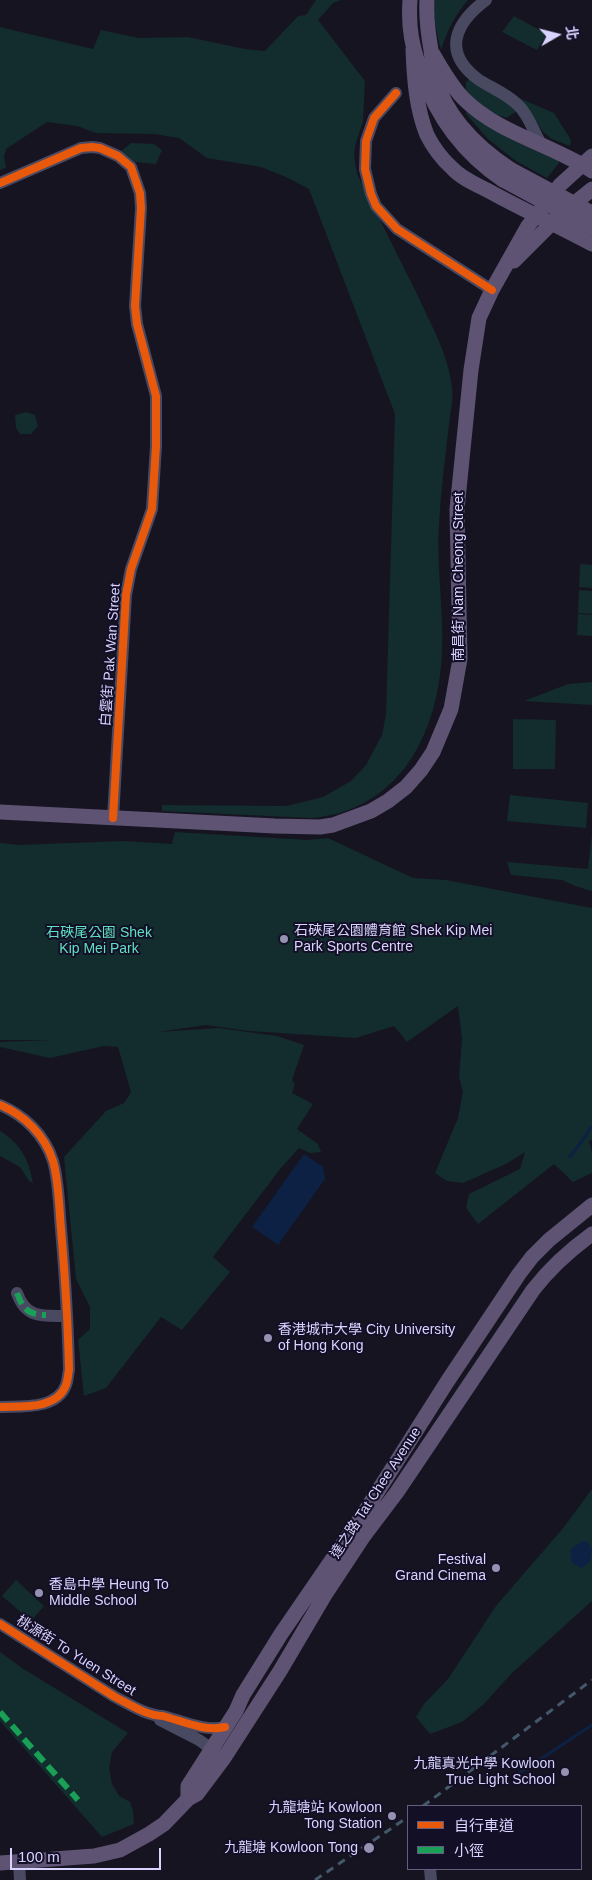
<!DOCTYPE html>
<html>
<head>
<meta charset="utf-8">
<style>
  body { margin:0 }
  #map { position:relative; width:592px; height:1880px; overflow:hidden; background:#161421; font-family:Helvetica,"Noto Sans TC",sans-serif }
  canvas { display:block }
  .legend { position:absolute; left:407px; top:1805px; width:175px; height:65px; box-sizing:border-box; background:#130f26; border:1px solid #625e7d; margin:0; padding:6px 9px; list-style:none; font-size:15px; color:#d9d4ff }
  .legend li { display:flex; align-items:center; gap:10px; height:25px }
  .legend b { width:25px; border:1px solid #625e7d }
  .north { position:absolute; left:532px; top:10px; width:50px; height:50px; -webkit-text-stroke:4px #130f26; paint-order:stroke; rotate:82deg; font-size:14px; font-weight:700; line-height:20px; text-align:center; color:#d9d4ff }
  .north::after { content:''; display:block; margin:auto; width:18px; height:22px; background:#d9d4ff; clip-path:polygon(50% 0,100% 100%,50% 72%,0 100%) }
  .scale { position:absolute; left:10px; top:1848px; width:151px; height:22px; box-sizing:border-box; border:2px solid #d9d4ff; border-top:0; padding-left:6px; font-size:15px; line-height:18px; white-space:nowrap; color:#d9d4ff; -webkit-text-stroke:4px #130f26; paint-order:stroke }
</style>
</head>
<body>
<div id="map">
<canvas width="592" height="1880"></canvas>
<ul class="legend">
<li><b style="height:6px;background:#e8590c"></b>自行車道</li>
<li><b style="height:6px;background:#1a9f57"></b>小徑</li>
</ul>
<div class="north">北</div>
<div class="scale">100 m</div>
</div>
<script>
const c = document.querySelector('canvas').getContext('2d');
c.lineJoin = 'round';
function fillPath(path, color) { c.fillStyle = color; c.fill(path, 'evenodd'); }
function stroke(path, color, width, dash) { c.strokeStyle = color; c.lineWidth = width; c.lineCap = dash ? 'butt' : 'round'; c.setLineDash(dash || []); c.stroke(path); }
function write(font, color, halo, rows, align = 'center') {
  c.font = font + ' Helvetica,"Noto Sans TC",sans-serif'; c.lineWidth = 4; c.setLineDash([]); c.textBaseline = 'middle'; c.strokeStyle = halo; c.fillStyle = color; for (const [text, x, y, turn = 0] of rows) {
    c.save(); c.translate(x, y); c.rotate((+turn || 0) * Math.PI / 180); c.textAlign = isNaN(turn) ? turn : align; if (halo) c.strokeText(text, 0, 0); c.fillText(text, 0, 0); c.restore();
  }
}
const green = new Path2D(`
  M316,0H341L333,3L318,20L365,81L363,121L355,146L354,156L357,174C377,213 396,253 416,292C430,323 448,353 452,387C454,399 450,413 449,425C445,457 441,490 439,523C436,565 444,609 442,651C439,732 400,811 311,818L162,811V805L286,806L323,797L351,781L366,765L382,735L386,714L395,414L309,189L286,177L261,167L207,158L179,138L154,134L96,133L77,126L47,122L6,149L4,157L6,168L0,170V27L93,49L101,30L139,38L188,37L245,49L265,51L298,16L306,15Z
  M435,0H468C455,15 447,31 441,50C437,34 432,16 435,0Z
  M514,16L547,34L537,50L502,32Z
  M471,78L518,110L507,118L489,112L466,91V82Z
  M519,98L554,113L571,140L570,146L552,139L543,132L529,110Z
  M467,108L558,159L559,163L547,178L516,161L488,139L466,114Z
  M131,143L154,144L162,150L156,164L135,162L120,152Z
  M26,412L35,415L38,426L31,434H20L16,428L15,415Z
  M580,564L592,565V588L579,587Z
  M579,590L592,591V614L578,613Z
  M578,614L592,615V636L577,635Z
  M592,682V705L524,701L568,684Z
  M513,719L556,720L555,769H513Z
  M510,795L588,803L586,828L507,821Z
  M175,832L308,840L328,838L413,878L446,880L592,908V1140L589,1141L592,1152V1173L573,1182L554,1164L478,1224L466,1208L469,1194L520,1169L525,1152L506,1164L463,1183L447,1181L435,1173L458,1118L463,1092L459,1077L462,1039L458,1006L407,1042L394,1026L356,1038L249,1031L206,1025L158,1032L219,1028L277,1036L304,1045L292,1080L295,1084L292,1093L313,1104L297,1129L318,1144L321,1152L310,1153L299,1148L281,1168L213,1257L230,1272L182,1330L161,1317L106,1388L84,1396L78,1340L90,1329V1307L76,1279L64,1157L106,1111L124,1103L131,1092L118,1047L104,1046L50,1058L0,1047V1042L53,1040H0V843L19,845L123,841L172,844Z
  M592,833V891L575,886L562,880L511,875L507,862L588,869Z
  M0,1131C20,1143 29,1159 33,1183L29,1181L20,1167L0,1156Z
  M592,1489V1601L512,1673L484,1704L462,1722L430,1734L416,1717L424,1704L448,1679L496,1606L564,1527Z
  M16,1580L44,1606L31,1621L2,1596Z
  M0,1652L22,1668L128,1733L112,1752L109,1768L112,1784L119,1796L130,1802L133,1811L134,1824L102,1837L0,1721Z`);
const water = new Path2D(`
  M304,1154L323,1167L325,1179L278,1245L252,1227Z
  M582,1541L588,1542L592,1550L590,1562L581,1568L572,1563L570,1550Z`);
const stream = new Path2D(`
  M570,1157L587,1134L589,1129L592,1127
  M518,1774L592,1725`);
const minor = new Path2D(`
  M486,0C454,24 442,53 479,80C492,88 507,94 518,105C529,115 533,131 541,144
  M396,93L374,118L366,141L365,169L371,194L376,206L397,229L492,290
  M0,183L81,148L92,147L100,148L118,156L131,167L140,193L141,208L135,306L137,324L156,396V446L152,509L131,569L126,595L113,818
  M0,1105C24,1115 45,1135 53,1161C59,1182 59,1207 61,1229C65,1276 68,1323 69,1370C68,1374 68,1380 66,1385C57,1410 21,1406 0,1407
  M17,1293C26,1319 43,1316 67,1316
  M0,1624L115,1697C129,1704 147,1716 163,1716C182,1721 205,1732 225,1727
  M160,1720L199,1740L224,1758
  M19,1862L20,1880
  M430,1869L431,1880`);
const major = new Path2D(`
  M410,0C408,28 412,46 421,72C437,118 463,153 503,180
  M427,0C426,17 428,33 431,50C432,59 433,68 435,77C446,117 477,147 510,169
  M413,49C414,77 416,108 427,135C433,147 442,159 452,168C461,178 475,184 487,190C521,209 557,225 592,244
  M431,51C441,67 450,85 464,99C499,134 551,144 592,171
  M514,261L561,214L592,189
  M0,812L275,826L320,827L333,825L371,811L388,801L406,787L421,770L433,752L451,709L460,659L457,509L471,370L479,318L492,290L528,226L560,185L592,156
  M188,1799V1786L236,1711L243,1695L281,1634L364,1513L447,1382L519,1274L532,1257L549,1240L592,1205
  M0,1863L94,1856L120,1850L149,1834L164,1824L188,1799L197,1794L224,1758L280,1671L326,1593L363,1537L397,1492L533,1290C550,1268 570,1250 592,1234`);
const rail = new Path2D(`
  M423,1806L592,1680
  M315,1880L408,1817`);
const majorBridge = new Path2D(`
  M510,169L592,213
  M503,180L592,228`);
const quiet = new Path2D(`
  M17,1293C23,1309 28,1315 46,1315
  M0,1712L78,1800`);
const cycleway = new Path2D(`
  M396,93L374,118L366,141L365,169L371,194L376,206L397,229L492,290
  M0,183L81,148L92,147L100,148L118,156L131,167L140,193L141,208L135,306L137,324L156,396V446L152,509L131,569L126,595L113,818
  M0,1105C24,1115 45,1135 53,1161C59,1182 59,1207 61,1229C65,1276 68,1323 69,1370C68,1374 68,1380 66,1385C57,1410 21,1406 0,1407
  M0,1624L115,1697C129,1704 147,1716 163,1716C182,1721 205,1732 225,1727`);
const markers = [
  [284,939,5,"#9591b1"],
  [268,1338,5,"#9591b1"],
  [496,1568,5,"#9591b1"],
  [39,1593,5,"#9591b1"],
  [565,1772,5,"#9591b1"],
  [392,1816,5,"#9591b1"],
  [369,1848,6,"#9591b1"]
];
const streetNames = [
  ["南昌街 Nam Cheong Street",459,577,-90],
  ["白雲街 Pak Wan Street",111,655,-86],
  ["達之路 Tat Chee Avenue",376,1493,-57],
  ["桃源街 To Yuen Street",76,1656,32]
];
const poiNames = [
  ["石硤尾公園體育館 Shek Kip Mei",294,931,"left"],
  ["Park Sports Centre",294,947,"left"],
  ["香港城市大學 City University",278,1330,"left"],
  ["of Hong Kong",278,1346,"left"],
  ["Festival",486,1560],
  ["Grand Cinema",486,1576],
  ["香島中學 Heung To",49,1585,"left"],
  ["Middle School",49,1601,"left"],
  ["九龍真光中學 Kowloon",555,1764],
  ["True Light School",555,1780],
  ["九龍塘站 Kowloon",382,1808],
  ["Tong Station",382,1824],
  ["九龍塘 Kowloon Tong",358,1848]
];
const parkNames = [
  ["石硤尾公園 Shek",99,933],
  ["Kip Mei Park",99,949]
];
fillPath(green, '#132c2d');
fillPath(water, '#0d2144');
stroke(stream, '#0d2144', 3);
stroke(minor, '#4a4962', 12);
stroke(major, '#5e5373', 15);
stroke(rail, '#43596b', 3, [8, 6]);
stroke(majorBridge, '#5e5373', 15);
stroke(quiet, '#1a9f57', 6, [12, 6]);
stroke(cycleway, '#e8590c', 8);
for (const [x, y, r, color] of markers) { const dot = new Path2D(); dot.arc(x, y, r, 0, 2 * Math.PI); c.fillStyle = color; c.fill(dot); stroke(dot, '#130f26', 2); }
write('14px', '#d9d4ff', '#130f26', streetNames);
write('14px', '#d9d4ff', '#130f26', poiNames, 'right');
write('14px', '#5fe0c0', '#130f26', parkNames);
</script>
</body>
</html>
